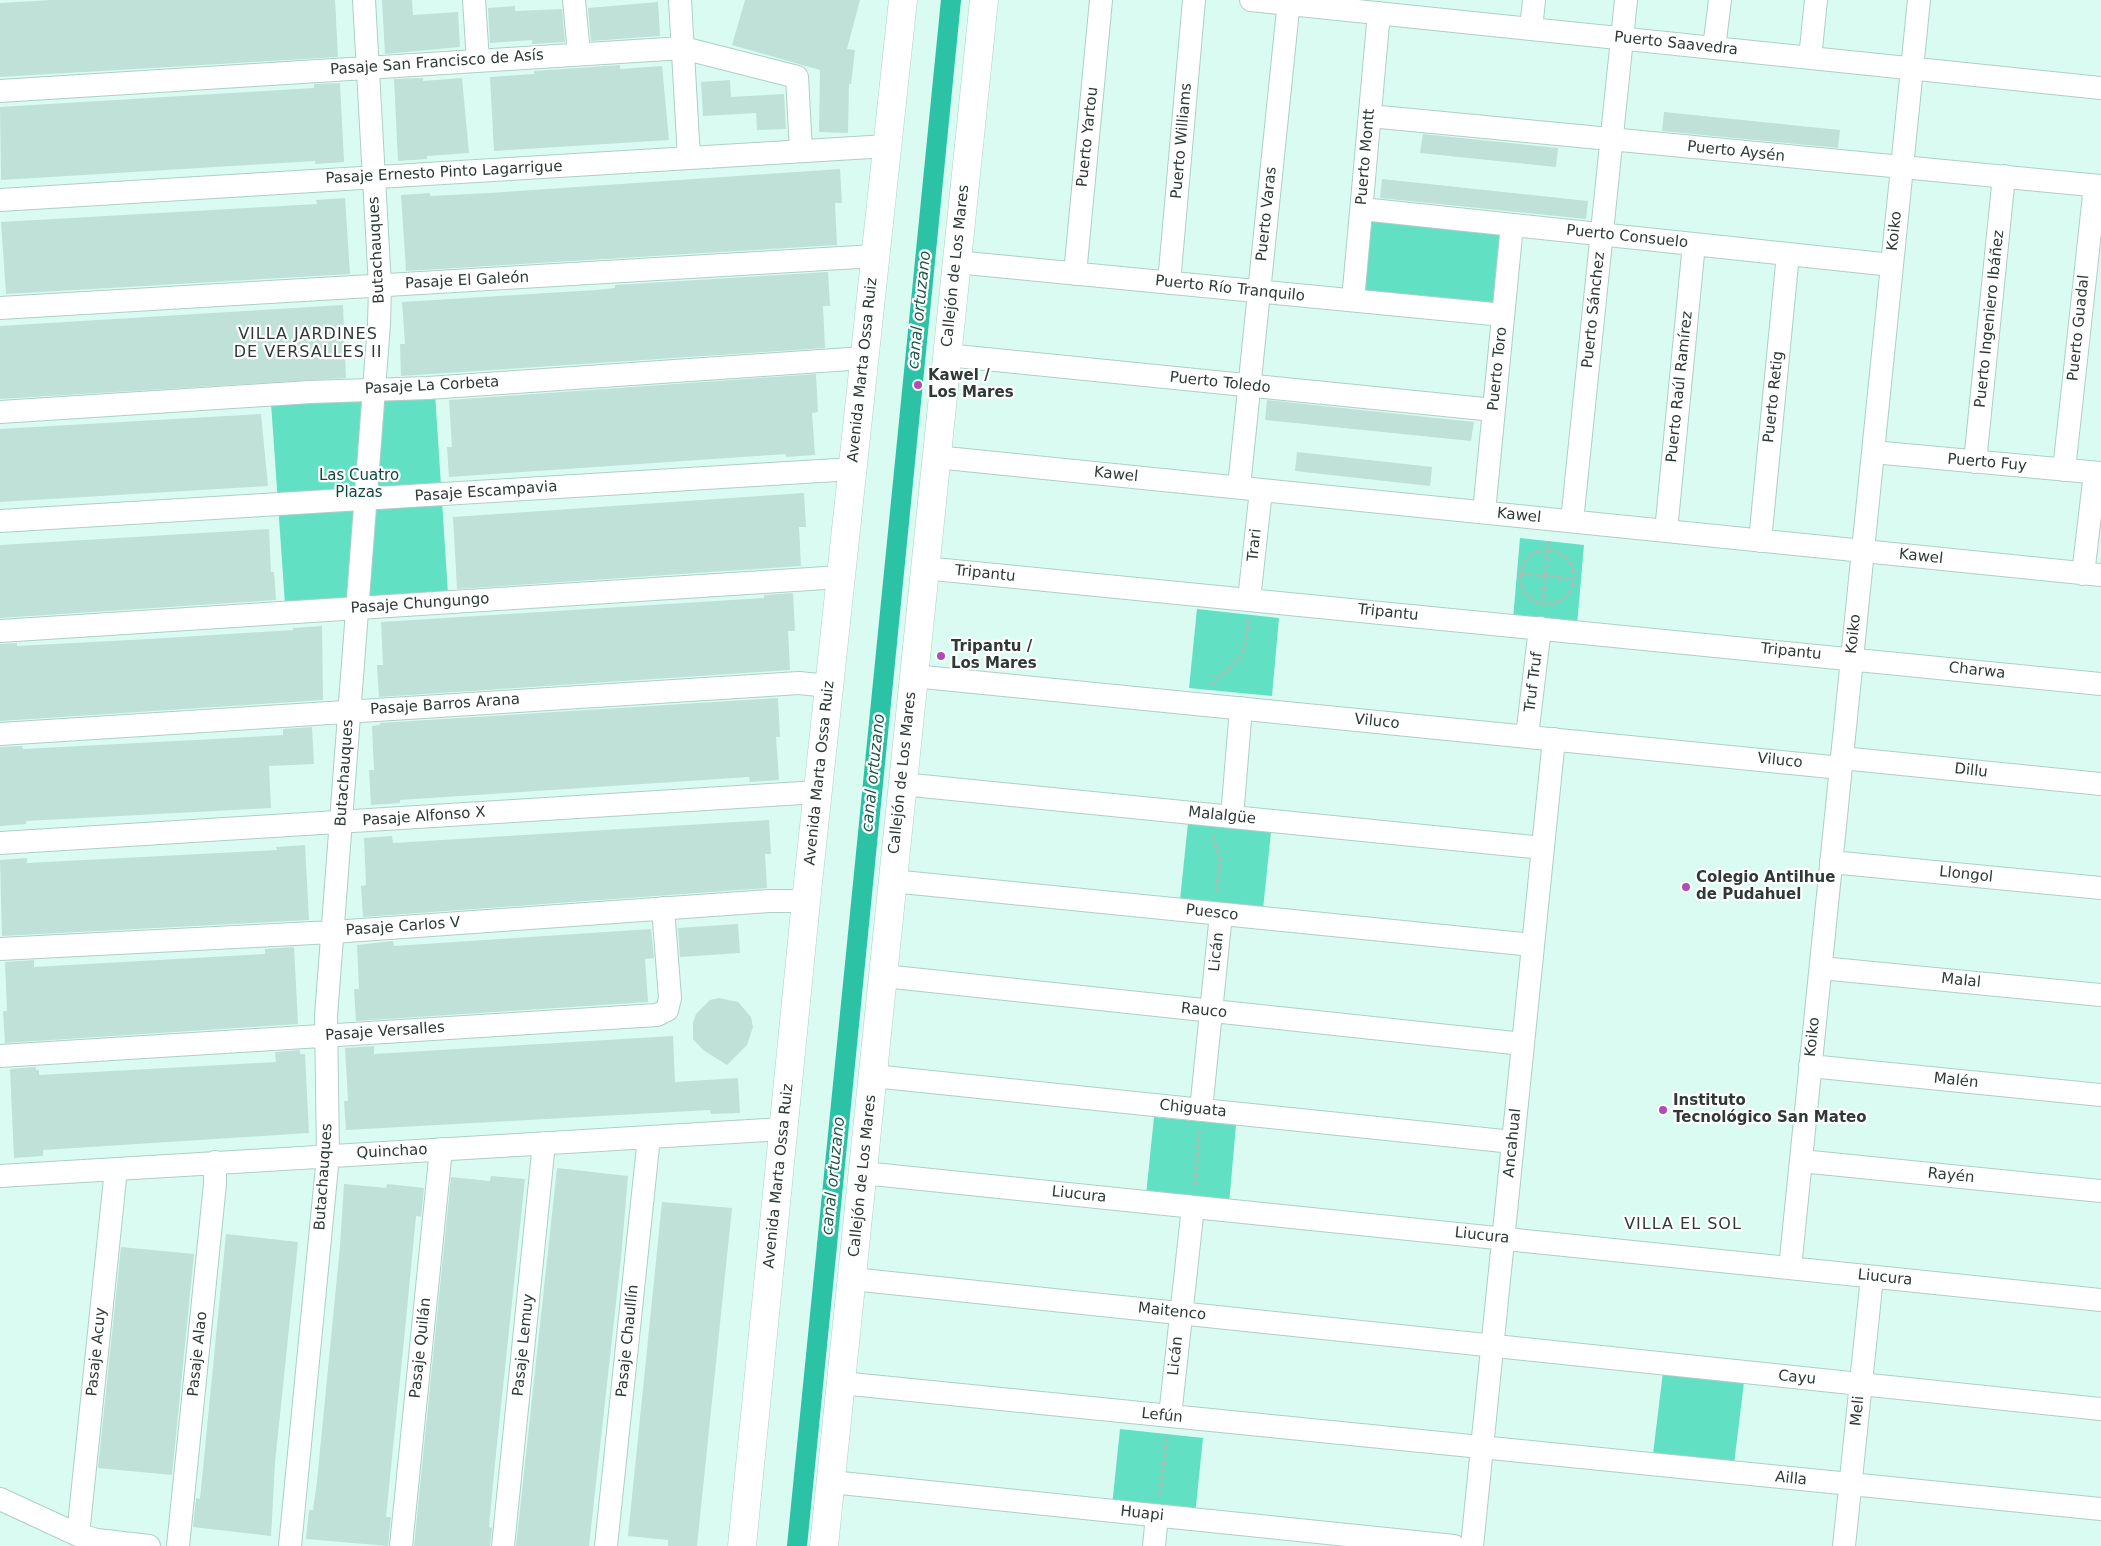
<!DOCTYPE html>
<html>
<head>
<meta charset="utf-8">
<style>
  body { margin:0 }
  canvas { display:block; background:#d9fbf1 }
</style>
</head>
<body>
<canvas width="2101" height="1546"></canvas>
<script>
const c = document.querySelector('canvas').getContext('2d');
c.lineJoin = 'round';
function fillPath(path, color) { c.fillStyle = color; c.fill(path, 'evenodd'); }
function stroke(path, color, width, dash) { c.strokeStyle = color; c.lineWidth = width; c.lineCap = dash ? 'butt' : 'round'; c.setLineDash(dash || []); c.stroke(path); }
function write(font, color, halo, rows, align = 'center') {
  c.font = font + ' "DejaVu Sans",sans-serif'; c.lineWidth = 4.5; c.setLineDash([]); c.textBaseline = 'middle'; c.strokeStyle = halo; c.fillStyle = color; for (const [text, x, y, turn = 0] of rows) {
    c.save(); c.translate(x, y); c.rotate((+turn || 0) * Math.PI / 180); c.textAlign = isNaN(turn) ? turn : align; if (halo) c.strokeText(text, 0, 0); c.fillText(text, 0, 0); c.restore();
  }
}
const green = new Path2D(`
  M1372,219L1500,233L1493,306L1365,292Z
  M435,393L448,594L285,604L271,403Z
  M1520,538L1584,545L1577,625L1513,619Z
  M1197,609L1279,618L1272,696L1189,688Z
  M1188,823L1271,832L1263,909L1180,900Z
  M1154,1117L1236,1125L1229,1204L1146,1195Z
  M1663,1372L1744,1382L1734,1464L1653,1454Z
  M1120,1429L1203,1438L1195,1515L1112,1506Z`);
const canal = new Path2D(`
  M797,1546L951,0`);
const building = new Path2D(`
  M52,0H335L338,57L0,77V3Z
  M382,0H412L413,15L458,12L460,47L385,54Z
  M745,0H860L847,49L855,50L851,84H849L848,133L819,132L820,70L732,45Z
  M658,2L660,36L591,41L588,8Z
  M515,6V11L562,9L565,42L532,44V40L490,43L488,8Z
  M620,65V69L662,66L669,140L494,151L490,77L534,74V71Z
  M423,78V81L462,78L469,153L427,156V159L398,161L394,79Z
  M730,80L731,97L784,94L786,129L757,130L756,113L703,116L701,82Z
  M340,83L344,162L315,164V161L1,180L0,107L314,88V84Z
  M1664,112L1840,130L1838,148L1662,131Z
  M1423,134L1558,148L1556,167L1420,153Z
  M840,169L842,203H835L837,245L406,271L401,195L430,193V196L489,193Z
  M1382,179L1588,201L1586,219L1380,198Z
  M345,198L350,274L6,294L1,222L317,204L316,200Z
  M828,272L830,306H823L825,348L401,376L400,344H405L402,302L596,290L615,288V285Z
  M343,305L346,378L0,399V326Z
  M816,374L818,412L812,413L815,455L786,457V454L449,477L447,447H452L449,400Z
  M1267,400L1474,422L1471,441L1265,420Z
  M261,414L268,486L0,502V429Z
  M1297,452L1432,467L1430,486L1295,471Z
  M804,493L806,527H799L801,566L457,589L453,517Z
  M269,529L271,572H274L276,600L0,618V545Z
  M793,593L795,631H788L790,670L379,697L377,665H383L381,622L764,598V595Z
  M322,626L323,700L0,721V644L17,643V646L149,639L293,630V628Z
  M778,698L780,737H776L779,780L750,782L749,777L688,781L400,800V803L371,805L369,770H374L372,726L380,725V723Z
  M312,727L314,764L269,766L271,808L26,821V824L0,826V747L22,746L23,749L233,738L283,735V729Z
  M769,820L771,854H765L767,888L363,917L361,886L366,885L364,838L392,836L393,843Z
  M305,845L309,920L2,936L0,860L27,858V863L277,850L276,847Z
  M738,924L740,953L680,957L678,928Z
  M651,929L654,958L645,959L648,1002L356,1021L354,989H359L357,945L393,941L394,946Z
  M294,947L298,1024L5,1043L3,1011H7L5,962L34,960V967L265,954V949Z
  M719,998L738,1002L751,1017L753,1027L747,1045L727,1065L703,1050L693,1039V1023L696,1014L710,1000Z
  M673,1036L675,1082L738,1078L740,1113L711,1114L710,1110L346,1130L344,1101H348L345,1048L374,1046V1054Z
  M300,1050V1054H305L309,1133L43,1150V1156L14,1158L10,1069L36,1067V1070H39V1075L276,1062L275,1052Z
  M557,1168L628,1176L621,1258L589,1546H516Z
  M491,1176L525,1179L495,1463L489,1527L492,1528L490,1546H414L451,1177L490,1181Z
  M344,1184L386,1188L387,1184L424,1188L421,1217L416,1216L406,1320L386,1517H391L388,1546L306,1539L309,1510H313L317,1481L340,1246Z
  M662,1202L732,1208L697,1546H668V1540L628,1536Z
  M226,1234L298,1242L275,1463L271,1536L193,1527L196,1498L200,1499Z
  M121,1247L194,1254L172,1475L98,1468Z`);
const path = new Path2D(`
  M1520 577a27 27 0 1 1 54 0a27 27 0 1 1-54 0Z
  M1520,573L1574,579
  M1542,606L1549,540
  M1211,685C1239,659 1245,660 1248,620
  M1214,835C1212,845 1220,852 1220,862C1220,873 1216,882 1217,894
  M1195,1186L1199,1130
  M1160,1495L1167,1434`);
const street = new Path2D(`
  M474,0L478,61
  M574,0L579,54
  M680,0L689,158
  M1251,0L2101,88
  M1531,29L1534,0
  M1714,48L1720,0
  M1810,58L1816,0
  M0,91L683,48L797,77L801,151
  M1370,116L2101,186
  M0,200L887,146
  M1362,209L1892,265
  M956,262L1503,315
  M1075,274L1101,0
  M1169,283L1194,0
  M1353,300L1379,13
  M0,308L875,256
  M946,355L1494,410
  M0,412L310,392L428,388L864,358
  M1873,452L2101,473
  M936,457L2101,575
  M1975,462L2004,176
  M2064,470L2095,186
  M1239,487L1289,0
  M1484,512L1512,225
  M0,521L853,469
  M1572,521L1626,0
  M1666,531L1694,244
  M1760,541L1788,254
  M924,568L2101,684
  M2083,574L2095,473
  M1249,600L1261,490
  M0,631L841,577
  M913,676L1841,768
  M0,734L799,683L829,686
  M1527,736L1540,628
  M1842,758L2101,784
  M902,784L1543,848
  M1232,817L1241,708
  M0,843L818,792
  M1831,862L2101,888
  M892,881L1533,945
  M0,949L333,932L769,901H806
  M1821,968L2101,995
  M884,976L1523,1044
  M0,1056L657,1015L667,1010L670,998L663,908
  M1810,1066L2101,1095
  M873,1076L1513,1142
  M1201,1110L1221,914
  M1801,1161L2101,1191
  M863,1173L2101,1300
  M0,1176L783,1129
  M1790,1268L1919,0
  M852,1279L2101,1409
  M841,1383L2101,1509
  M1170,1416L1193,1207
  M831,1482L1454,1546
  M0,1499L78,1535L97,1540L149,1546
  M78,1535L116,1169
  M178,1546L215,1184V1162
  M290,1546L328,1156L326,1016L379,324L380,286L364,0
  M401,1546L441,1149
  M503,1546L544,1143
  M606,1546L649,1137
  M1154,1546L1157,1516
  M1472,1546L1554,739
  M1844,1546L1872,1277`);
const secondary = new Path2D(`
  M742,1546L806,901L903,0
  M824,1546L984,0`);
const markers = [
  [918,385,5,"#b04db4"],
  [941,656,5,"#b04db4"],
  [1686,887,5,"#b04db4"],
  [1663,1110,5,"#b04db4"]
];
const streetNames = [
  ["Puerto Saavedra",1676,44,6],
  ["Pasaje San Francisco de Asís",437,63,-4],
  ["Puerto Yartou",1088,137,-84],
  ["Puerto Williams",1182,141,-85],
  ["Puerto Aysén",1736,152,6],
  ["Puerto Montt",1366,157,-85],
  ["Pasaje Ernesto Pinto Lagarrigue",444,173,-3],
  ["Puerto Varas",1267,214,-84],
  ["Koiko",1895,231,-84],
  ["Puerto Consuelo",1627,237,6],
  ["Butachauques",377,250,-93],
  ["Callejón de Los Mares",956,266,-84],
  ["Pasaje El Galeón",467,281,-3],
  ["Puerto Río Tranquilo",1230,289,6],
  ["Puerto Sánchez",1594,310,-84],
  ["Puerto Ingeniero Ibáñez",1990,319,-84],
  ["Puerto Guadal",2079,328,-84],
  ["Puerto Toro",1498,369,-84],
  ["Avenida Marta Ossa Ruiz",863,370,-84],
  ["Puerto Toledo",1220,383,6],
  ["Pasaje La Corbeta",432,386,-3],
  ["Puerto Raúl Ramírez",1680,387,-84],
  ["Puerto Retig",1774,397,-84],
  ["Puerto Fuy",1987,463,5],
  ["Kawel",1116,475,6],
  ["Pasaje Escampavia",486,492,-4],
  ["Kawel",1519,516,6],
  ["Trari",1255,545,-84],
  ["Kawel",1921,557,6],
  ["Tripantu",985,574,6],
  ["Pasaje Chungungo",420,604,-4],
  ["Tripantu",1388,613,6],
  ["Koiko",1854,634,-84],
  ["Tripantu",1791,652,6],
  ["Charwa",1977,671,6],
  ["Truf Truf",1534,682,-83],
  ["Pasaje Barros Arana",445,705,-4],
  ["Viluco",1377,722,6],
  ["Viluco",1780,761,6],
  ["Dillu",1971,771,6],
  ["Butachauques",345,773,-86],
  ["Avenida Marta Ossa Ruiz",820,773,-84],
  ["Callejón de Los Mares",903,773,-84],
  ["Malalgüe",1222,816,6],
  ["Pasaje Alfonso X",424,817,-4],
  ["Llongol",1966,875,6],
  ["Puesco",1212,913,6],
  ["Pasaje Carlos V",403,927,-4],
  ["Licán",1217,952,-84],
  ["Malal",1961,981,6],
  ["Rauco",1204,1011,6],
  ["Pasaje Versalles",385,1032,-4],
  ["Koiko",1813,1037,-84],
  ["Malén",1956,1081,6],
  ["Chiguata",1193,1109,6],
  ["Ancahual",1513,1143,-84],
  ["Quinchao",392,1152,-3],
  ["Avenida Marta Ossa Ruiz",779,1176,-84],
  ["Callejón de Los Mares",863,1176,-84],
  ["Rayén",1951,1176,6],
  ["Butachauques",324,1177,-86],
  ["Liucura",1079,1195,6],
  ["Liucura",1482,1236,6],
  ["Liucura",1885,1278,6],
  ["Maitenco",1172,1312,6],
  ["Pasaje Chaullín",628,1341,-84],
  ["Pasaje Lemuy",524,1345,-84],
  ["Pasaje Quilán",421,1348,-84],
  ["Pasaje Acuy",97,1352,-84],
  ["Pasaje Alao",198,1354,-84],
  ["Licán",1176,1356,-84],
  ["Cayu",1797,1378,6],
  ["Meli",1858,1411,-84],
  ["Lefún",1162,1416,6],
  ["Ailla",1791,1479,6],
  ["Huapi",1142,1514,6]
];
const poiNames = [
  ["Kawel /",928,376],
  ["Los Mares",928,393],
  ["Tripantu /",951,647],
  ["Los Mares",951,664],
  ["Colegio Antilhue",1696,878],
  ["de Pudahuel",1696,895],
  ["Instituto",1673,1101],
  ["Tecnológico San Mateo",1673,1118]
];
const parkNames = [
  ["Las Cuatro",359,476],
  ["Plazas",359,493]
];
const waterNames = [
  ["canal ortuzano",920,310,-84],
  ["canal ortuzano",874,773,-84],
  ["canal ortuzano",834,1176,-84]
];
const neighbourhoodNames = [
  ["VILLA JARDINES",308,335],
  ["DE VERSALLES II",308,353],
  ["VILLA EL SOL",1683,1225]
];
fillPath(green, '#62e0c3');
stroke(canal, '#2bc2a5', 20);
fillPath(building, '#c0e1d8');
stroke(street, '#afcfc6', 24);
stroke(secondary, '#afcfc6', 29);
stroke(path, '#a5c0b8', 3, [5, 2.5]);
stroke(street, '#fff', 22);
stroke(secondary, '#fff', 28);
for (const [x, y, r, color] of markers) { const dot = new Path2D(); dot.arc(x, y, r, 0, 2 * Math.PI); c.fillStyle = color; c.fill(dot); stroke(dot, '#fff', 2); }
write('15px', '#2d3a36', '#fff', streetNames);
write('bold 15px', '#2d3a36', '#fff', poiNames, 'left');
write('15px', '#0b493d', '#fff', parkNames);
write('italic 16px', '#1f584b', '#fff', waterNames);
c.letterSpacing = '1px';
write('16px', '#2d3a36', '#fff', neighbourhoodNames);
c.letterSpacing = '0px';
</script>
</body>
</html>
